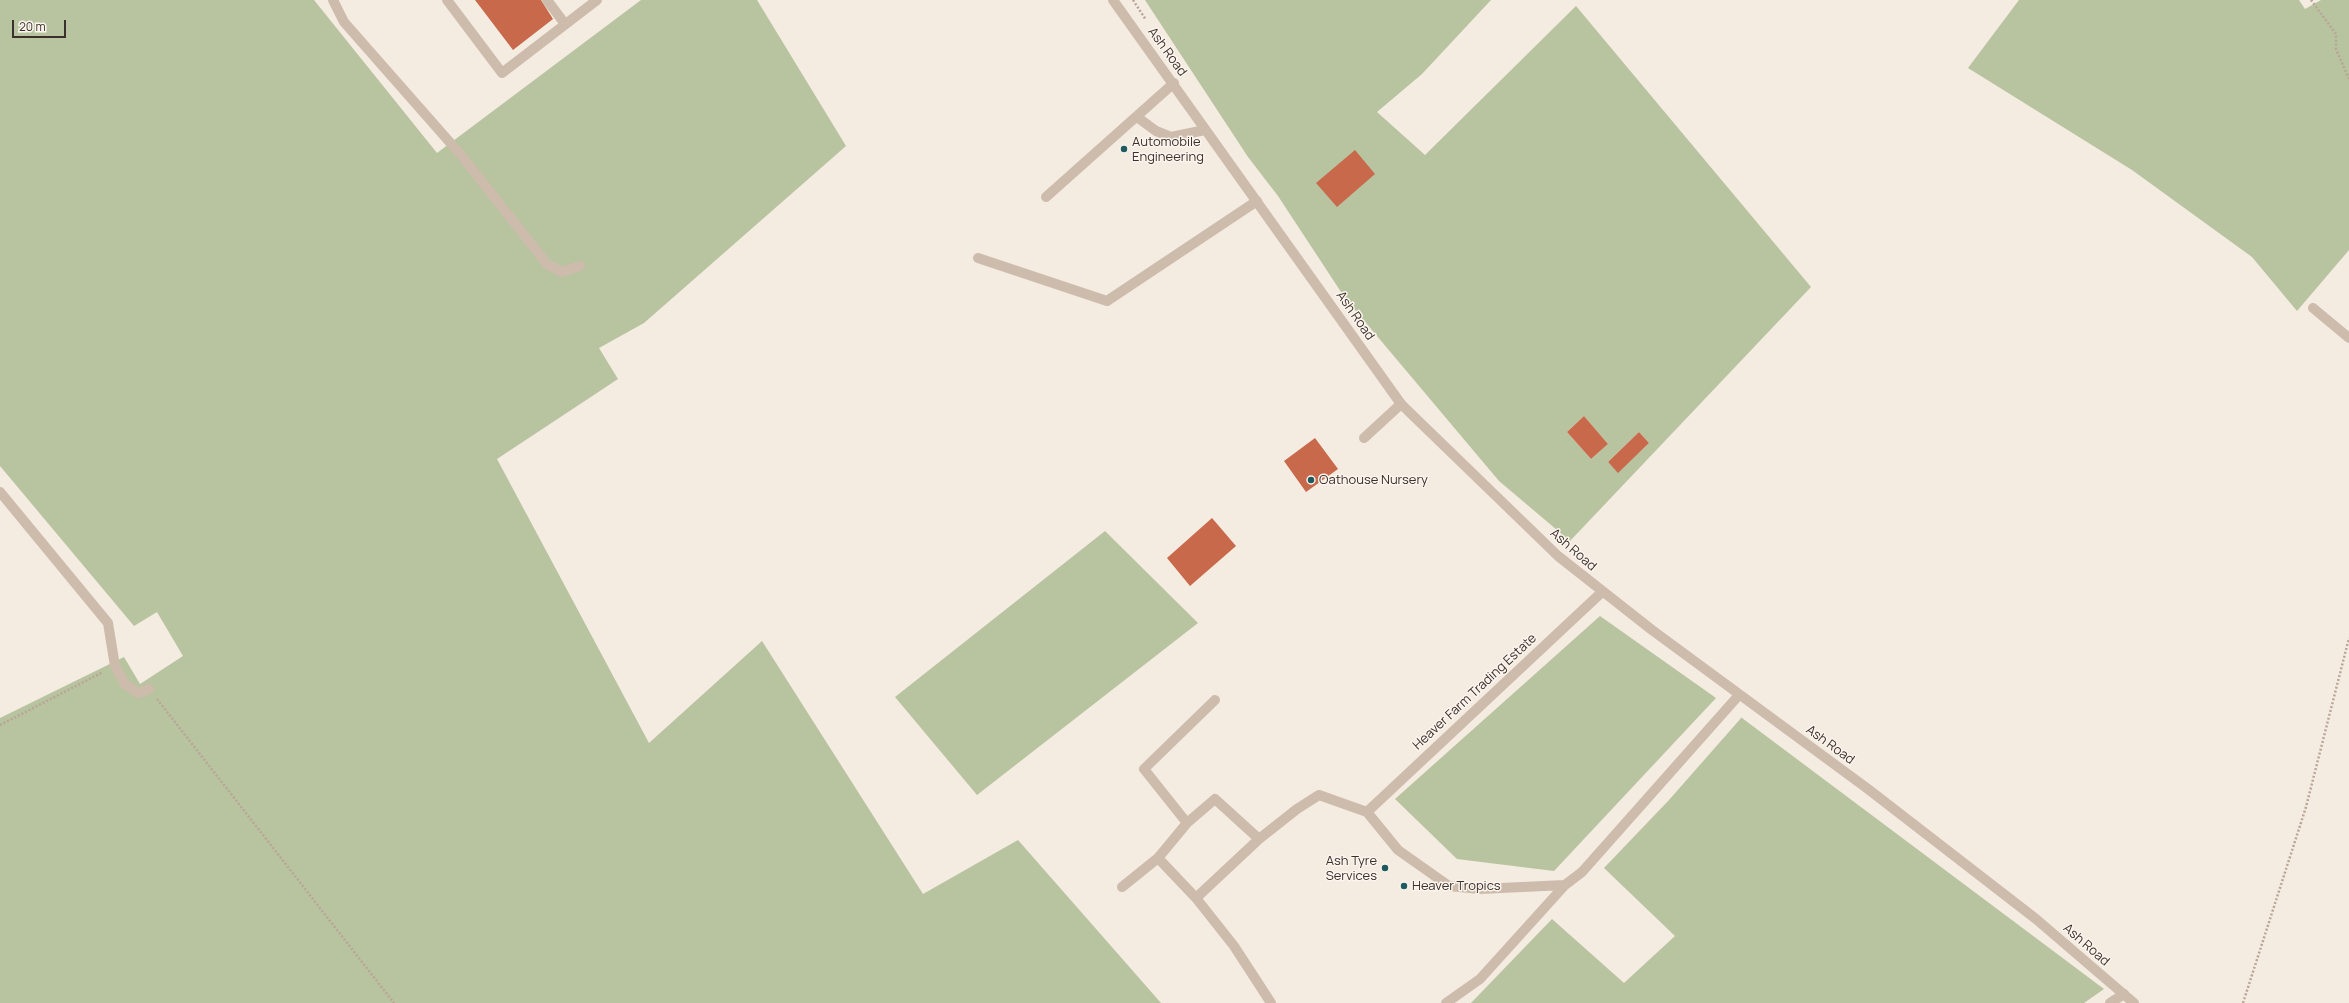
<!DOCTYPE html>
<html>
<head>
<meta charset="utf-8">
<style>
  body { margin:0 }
  #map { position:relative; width:2349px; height:1003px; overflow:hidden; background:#f4ebe1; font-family:Manrope,sans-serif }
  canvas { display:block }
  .scale { position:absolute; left:12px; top:20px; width:54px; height:18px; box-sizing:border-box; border:2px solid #3b302b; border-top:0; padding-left:5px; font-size:12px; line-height:14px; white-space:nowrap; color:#3b302b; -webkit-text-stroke:3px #fbf5ee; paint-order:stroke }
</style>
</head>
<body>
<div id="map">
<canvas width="2349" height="1003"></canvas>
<div class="scale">20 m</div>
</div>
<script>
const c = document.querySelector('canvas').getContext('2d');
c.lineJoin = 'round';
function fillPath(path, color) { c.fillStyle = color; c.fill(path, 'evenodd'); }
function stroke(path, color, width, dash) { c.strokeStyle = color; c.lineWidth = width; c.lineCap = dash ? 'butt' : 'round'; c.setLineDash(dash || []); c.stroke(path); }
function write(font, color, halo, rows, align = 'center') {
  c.font = font + ' Manrope,sans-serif'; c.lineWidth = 3; c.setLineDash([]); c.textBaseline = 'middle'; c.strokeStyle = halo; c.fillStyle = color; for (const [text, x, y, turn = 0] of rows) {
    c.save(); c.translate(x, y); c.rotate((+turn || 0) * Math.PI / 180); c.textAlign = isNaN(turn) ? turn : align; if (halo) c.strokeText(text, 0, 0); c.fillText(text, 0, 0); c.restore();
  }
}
const green = new Path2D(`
  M0,0H314L437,153L641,0H757L846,146L644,323L599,348L618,379L497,459L649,743L762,641L923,894L1018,840L1161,1003H0V718L124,657L140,684L183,656L157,612L134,626L0,466Z
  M1145,0H1491L1422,74L1377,112L1425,155L1576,6L1811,287L1570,541L1499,481L1345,298L1278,196L1248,157ZM1584,416L1608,444L1591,459L1567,432ZM1639,432L1649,443L1618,472L1608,462Z
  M2019,0H2299L2305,9L2321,0H2349V250L2297,311L2252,257L2132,170L1968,68Z
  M1105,531L1198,623L977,795L895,697Z
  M1600,616L1716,698L1554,871L1457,859L1395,799Z
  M1742,717V718L2104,989L2084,1003H1471L1552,919L1624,983L1675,936L1604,868L1669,800Z`);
const building = new Path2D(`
  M475,0H541L553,19L513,50Z
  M1355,150L1375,174L1337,207L1316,183Z
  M1584,416L1608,444L1591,459L1567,432Z
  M1639,432L1649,443L1618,473L1608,462Z
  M1315,438L1338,469L1306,492L1284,461Z
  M1212,518L1236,546L1190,586L1167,558Z`);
const path = new Path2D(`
  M1133,0L1146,20
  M2311,0L2336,34V49L2349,79
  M157,699L394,1003
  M0,725L103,672
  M2243,1003L2306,807L2349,638`);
const service = new Path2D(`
  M333,0L344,22L461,155L547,264L562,272L580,266
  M447,0L502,73L597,0
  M547,0L565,24
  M1137,117L1156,131L1171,137L1205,130
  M1046,197L1174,83
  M978,258L1107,301L1257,201
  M2313,308L2349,338
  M1364,438L1401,404
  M0,492L108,623L115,666L125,684L138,693L149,689
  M1367,812L1602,592
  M1187,823L1144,769L1215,700
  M1158,858L1196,898L1234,946L1271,1003
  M1122,887L1158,858L1187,823L1215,799L1259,839L1297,809L1319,795L1367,812L1398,850L1449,886L1480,889L1565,885
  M1196,898L1259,839
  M1446,1003L1480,979L1565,885L1582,872L1739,695
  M2110,1003L2124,994`);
const tertiary = new Path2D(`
  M1113,0L1401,404L1558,556L1652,630L1868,789L2036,919L2134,1003`);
const markers = [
  [1124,149,4,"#1f5a5e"],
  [1311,480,4,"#1f5a5e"],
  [1385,868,4,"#1f5a5e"],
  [1404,886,4,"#1f5a5e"]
];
const streetNames = [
  ["Ash Road",1167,52,54],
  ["Ash Road",1355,316,55],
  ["Ash Road",1573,550,41],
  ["Heaver Farm Trading Estate",1475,692,-43],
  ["Ash Road",1830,745,36],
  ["Ash Road",2086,945,41]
];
const poiNames = [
  ["Automobile",1132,142],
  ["Engineering",1132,157],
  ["Oathouse Nursery",1319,480],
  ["Ash Tyre",1377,861,"right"],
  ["Services",1377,876,"right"],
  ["Heaver Tropics",1412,886]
];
fillPath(green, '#b8c4a0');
fillPath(building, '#c8694b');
stroke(path, '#b9a596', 2.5, [2, 2]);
stroke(service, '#cdbbac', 10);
stroke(tertiary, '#cdbbac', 10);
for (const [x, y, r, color] of markers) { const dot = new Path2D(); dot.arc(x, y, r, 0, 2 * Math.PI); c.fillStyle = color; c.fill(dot); stroke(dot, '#fbf5ee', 1.5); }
write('13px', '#3b302b', '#fbf5ee', streetNames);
write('13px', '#3b302b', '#fbf5ee', poiNames, 'left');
</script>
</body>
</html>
